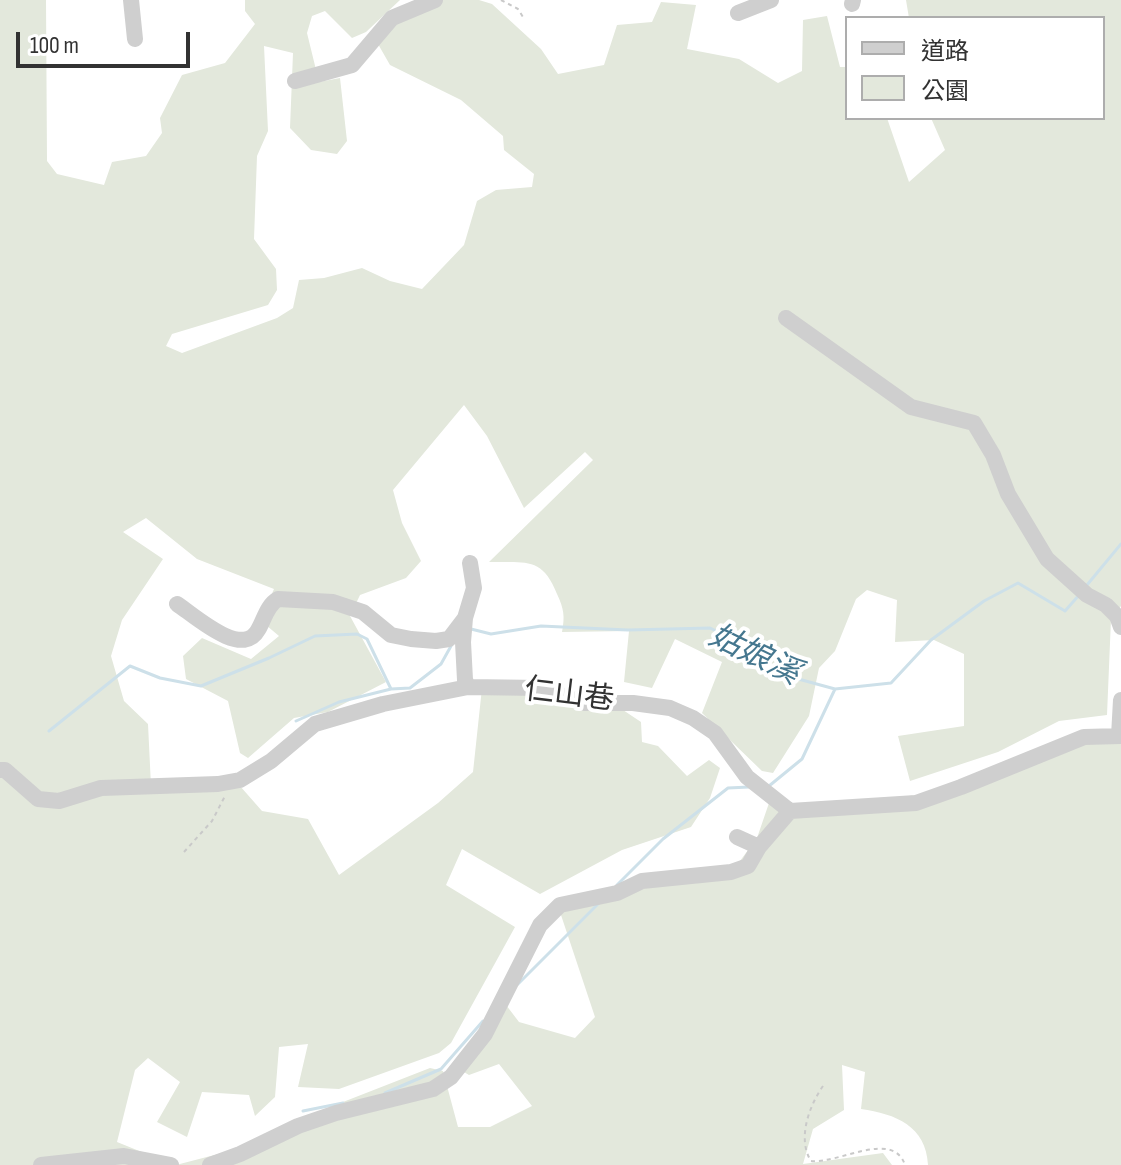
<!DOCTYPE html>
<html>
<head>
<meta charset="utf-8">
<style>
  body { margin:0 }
  #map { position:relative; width:1121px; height:1165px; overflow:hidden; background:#fff; font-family:"Sofia Sans Condensed","Noto Sans TC",sans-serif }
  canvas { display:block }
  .legend { position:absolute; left:845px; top:16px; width:260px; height:104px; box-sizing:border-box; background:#fff; border:2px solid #adadad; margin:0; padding:10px 14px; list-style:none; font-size:24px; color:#323232 }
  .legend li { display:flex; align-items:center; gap:16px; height:40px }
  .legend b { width:40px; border:2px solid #adadad }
  .scale { position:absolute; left:16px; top:32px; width:174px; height:36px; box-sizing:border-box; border:4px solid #323232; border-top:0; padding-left:10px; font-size:24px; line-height:28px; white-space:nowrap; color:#323232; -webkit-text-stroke:6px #fff; paint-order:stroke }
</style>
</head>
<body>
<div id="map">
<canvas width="1121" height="1165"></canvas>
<ul class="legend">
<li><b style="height:10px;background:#cfcfcf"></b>道路</li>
<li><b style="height:22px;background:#e3e8dc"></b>公園</li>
</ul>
<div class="scale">100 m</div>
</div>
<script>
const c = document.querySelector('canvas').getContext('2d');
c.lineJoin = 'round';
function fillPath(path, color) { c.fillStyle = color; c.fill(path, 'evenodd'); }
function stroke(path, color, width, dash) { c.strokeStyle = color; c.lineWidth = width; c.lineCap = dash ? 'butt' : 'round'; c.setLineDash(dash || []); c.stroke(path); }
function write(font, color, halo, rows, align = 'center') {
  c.font = font + ' "Sofia Sans Condensed","Noto Sans TC",sans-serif'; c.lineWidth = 8; c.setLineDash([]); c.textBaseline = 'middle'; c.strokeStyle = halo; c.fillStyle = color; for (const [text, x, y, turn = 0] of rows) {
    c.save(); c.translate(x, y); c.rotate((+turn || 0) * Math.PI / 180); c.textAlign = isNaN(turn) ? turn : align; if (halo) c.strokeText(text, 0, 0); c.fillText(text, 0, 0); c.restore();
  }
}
const green = new Path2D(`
  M0,0H46L47,161L57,174L104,185L112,162L146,156L162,133L160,118L182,75L225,63L255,24L245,11V0H400L366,32L352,38L325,11L312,16L307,33L319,82L340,78L347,141L337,154L311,150L290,128L293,53L264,46L268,131L257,156L254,239L276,269L277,290L268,305L172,334L166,346L182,353L277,318L293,308L299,280L324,278L362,268L390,281L422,289L464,245L477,201L496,190L532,187L534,174L504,150L503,136L461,100L390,65L378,44L388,25L433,0H479L492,4L541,49L558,74L604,65L617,25L652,22L661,2L696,5L687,49L739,59L778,83L802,71L803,20L827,16L840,67H847V118H887L909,182L945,150L931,118H1103V18H909L906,0H1121V606L1111,619L1107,715L1059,721L998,752L910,781L898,736L964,726V654L934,640L895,642L897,600L867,590L856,599L835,651L819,668L809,716L773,773L762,771L702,713L722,662L675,639L652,688L624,682L629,631L562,632C565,616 564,609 557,594C542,556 525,563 489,562L593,460L585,452L524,508L487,436L464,405L393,490L402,523L421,561L406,578L360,595L350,616L386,682L328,712L294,718L248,758L240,753L228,701L186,679L183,656L202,638L251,659L279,636L260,620L274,589L197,559L146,518L123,532L163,559L122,620L111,656L124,701L148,724L151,786H240L262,811L308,819L339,875L438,803L473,772L482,688L611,702L641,722L642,742L658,746L687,776L709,760L720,768L710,798L691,827L622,850L540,894L462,849L446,885L515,927L451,1043L439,1053L339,1089L298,1087L308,1044L279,1047L275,1097L255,1116L249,1095L202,1092L187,1137L157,1122L180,1082L148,1058L135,1070L117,1142L174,1165H0Z
  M1121,741V1165H928C926,1126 896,1114 861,1109L865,1072L842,1065L844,1110L813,1129L803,1164L883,1153L892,1165H176L249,1146L343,1102L430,1068L443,1071L458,1127H490L532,1106L499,1064L469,1075L457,1068L500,997L519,1022L575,1038L595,1017L558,906L737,865L757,838L769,803L827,806L949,791L1075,743Z`);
const stream = new Path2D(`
  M1087,585L1121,544
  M471,629L491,634L541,626L628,630L710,628L729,637L753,661L780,674L835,689L891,683L931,640L984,601L1018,583L1065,611L1080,594
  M296,721L339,702L391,689L410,688L441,664L451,646
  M49,731L130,666L160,678L201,686L269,658L315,636L357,634L367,639L391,689
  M769,786L802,759L835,689
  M617,885L663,839L728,788L749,787
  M518,984L598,904
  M385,1093L441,1069L483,1021
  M303,1111L343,1103`);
const path = new Path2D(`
  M501,0L518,9L523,17
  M184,852L212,821L225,796
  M823,1086C809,1106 797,1139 811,1161C839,1164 893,1129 905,1165`);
const minor = new Path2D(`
  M131,0L135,39
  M852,4L853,0
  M738,13L771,0
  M295,81L352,65L392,18L435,0
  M786,318L911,407L974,423L993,455L1008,494L1047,559L1087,595L1106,605L1117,616L1121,627
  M177,604C195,616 242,659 258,630C264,620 267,605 278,599L333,602L363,612L391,635L411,639L436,641L449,639L465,618
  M468,687L465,680L463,642L465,618L474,588L470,563
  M1119,736L1121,700
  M0,770H5L38,799L59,801L101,788L218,784L240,780L271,761L315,724L383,704L468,687L541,688L584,703H633L670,708L693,718L715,733L747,777L790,811L916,803L961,787L1084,737L1121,736
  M737,837L759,847
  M41,1165L124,1156L171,1165
  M210,1165L240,1154L298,1126L336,1113L433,1089L451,1077L485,1034L540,925L560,905L617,893L642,881L731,872L748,866L759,847L790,811`);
const streetNames = [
  ["仁山巷",569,696,7]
];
const waterNames = [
  ["姑娘溪",754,656,26]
];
fillPath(green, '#e3e8dc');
stroke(stream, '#cde0e9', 3);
stroke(path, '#c9c9c9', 2, [4, 4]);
stroke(minor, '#cfcfcf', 16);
write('30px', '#323232', '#fff', streetNames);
write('italic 32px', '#45778f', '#fff', waterNames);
</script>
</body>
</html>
